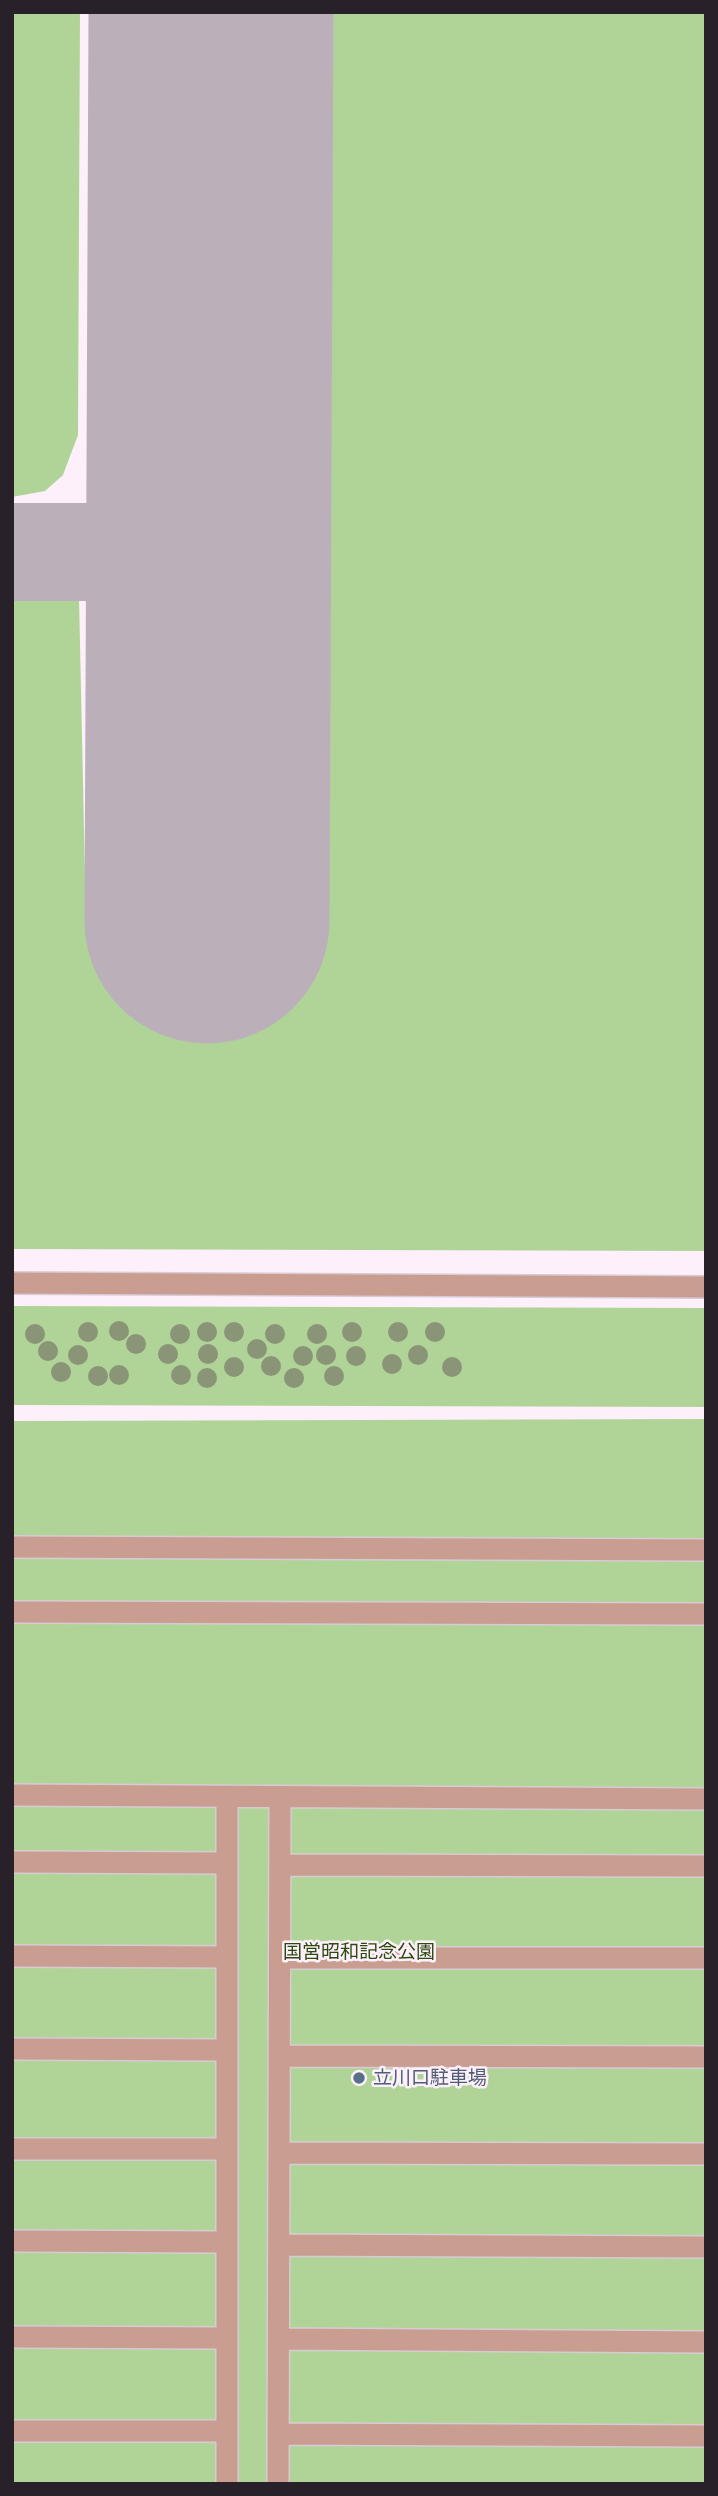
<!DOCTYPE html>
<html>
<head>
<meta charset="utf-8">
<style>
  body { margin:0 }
  #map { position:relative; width:718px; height:2496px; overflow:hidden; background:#fdf0fb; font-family:Barlow,sans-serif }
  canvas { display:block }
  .frame { position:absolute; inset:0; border:14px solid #292129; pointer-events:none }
</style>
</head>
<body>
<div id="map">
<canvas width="718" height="2496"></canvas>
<div class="frame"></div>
</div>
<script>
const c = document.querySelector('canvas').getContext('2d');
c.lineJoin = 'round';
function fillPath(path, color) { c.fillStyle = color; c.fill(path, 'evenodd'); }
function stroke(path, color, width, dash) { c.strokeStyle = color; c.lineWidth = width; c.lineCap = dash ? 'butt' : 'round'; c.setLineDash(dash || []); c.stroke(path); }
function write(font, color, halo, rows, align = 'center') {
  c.font = font + ' Barlow,"Noto Sans JP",sans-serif'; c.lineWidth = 5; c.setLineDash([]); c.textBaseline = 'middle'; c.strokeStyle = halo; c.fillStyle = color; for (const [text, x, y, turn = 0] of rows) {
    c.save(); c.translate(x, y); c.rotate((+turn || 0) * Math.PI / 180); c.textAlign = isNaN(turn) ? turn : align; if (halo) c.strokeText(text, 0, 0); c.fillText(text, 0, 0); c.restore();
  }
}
const green = new Path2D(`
  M12,12H80L78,435L63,475L45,491L12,497Z
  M327,12H706V1251L12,1249V597H79L86,922L322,924Z
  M12,1306L706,1308V1407L12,1405Z
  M706,1419V2484H12V1421Z`);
const taxiway = new Path2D(`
  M12,552H208`);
const runway = new Path2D(`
  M207,921L211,12`);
const lane = new Path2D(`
  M12,1283L706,1287
  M12,1547L706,1550
  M12,1612L706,1614
  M12,1795L706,1799
  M227,1796V2484
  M12,1862L227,1863
  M280,1865L706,1866
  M12,1956L227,1957
  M280,1958H706
  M12,2049L227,2050
  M279,2056L706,2057
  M12,2149H227
  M279,2153L706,2154
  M12,2241L227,2242
  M279,2245L706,2247
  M12,2337L227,2338
  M279,2339L706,2342
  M12,2431H227
  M279,2434L706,2436
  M278,2484L280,1797`);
const trees = [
  [119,1331],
  [88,1332],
  [207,1332],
  [234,1332],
  [352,1332],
  [398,1332],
  [435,1332],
  [35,1334],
  [180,1334],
  [275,1334],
  [317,1334],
  [136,1344],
  [257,1349],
  [48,1351],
  [168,1354],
  [208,1354],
  [78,1355],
  [326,1355],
  [418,1355],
  [303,1356],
  [356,1356],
  [392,1364],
  [271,1366],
  [234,1367],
  [452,1367],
  [61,1372],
  [119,1375],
  [181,1375],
  [98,1376],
  [334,1376],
  [207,1378],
  [294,1378]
];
const markers = [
  [359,2078,7,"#5c6f8a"]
];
const parkNames = [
  ["国営昭和記念公園",359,1952]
];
const serviceNames = [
  ["立川口駐車場",373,2078]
];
fillPath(green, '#b0d497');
stroke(taxiway, '#bbb0ba', 98);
stroke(runway, '#bbb0ba', 245);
stroke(lane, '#d7cbd5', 24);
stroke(lane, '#ca9d91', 21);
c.fillStyle = '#8a9578';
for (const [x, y] of trees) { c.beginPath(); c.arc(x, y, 10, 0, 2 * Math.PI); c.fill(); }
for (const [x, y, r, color] of markers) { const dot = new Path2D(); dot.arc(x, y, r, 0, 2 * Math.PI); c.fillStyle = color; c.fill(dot); stroke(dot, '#fdf0fb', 2.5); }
write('19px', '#2b4a0d', '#fdf0fb', parkNames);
write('19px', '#4e5e75', '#fdf0fb', serviceNames, 'left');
</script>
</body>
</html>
